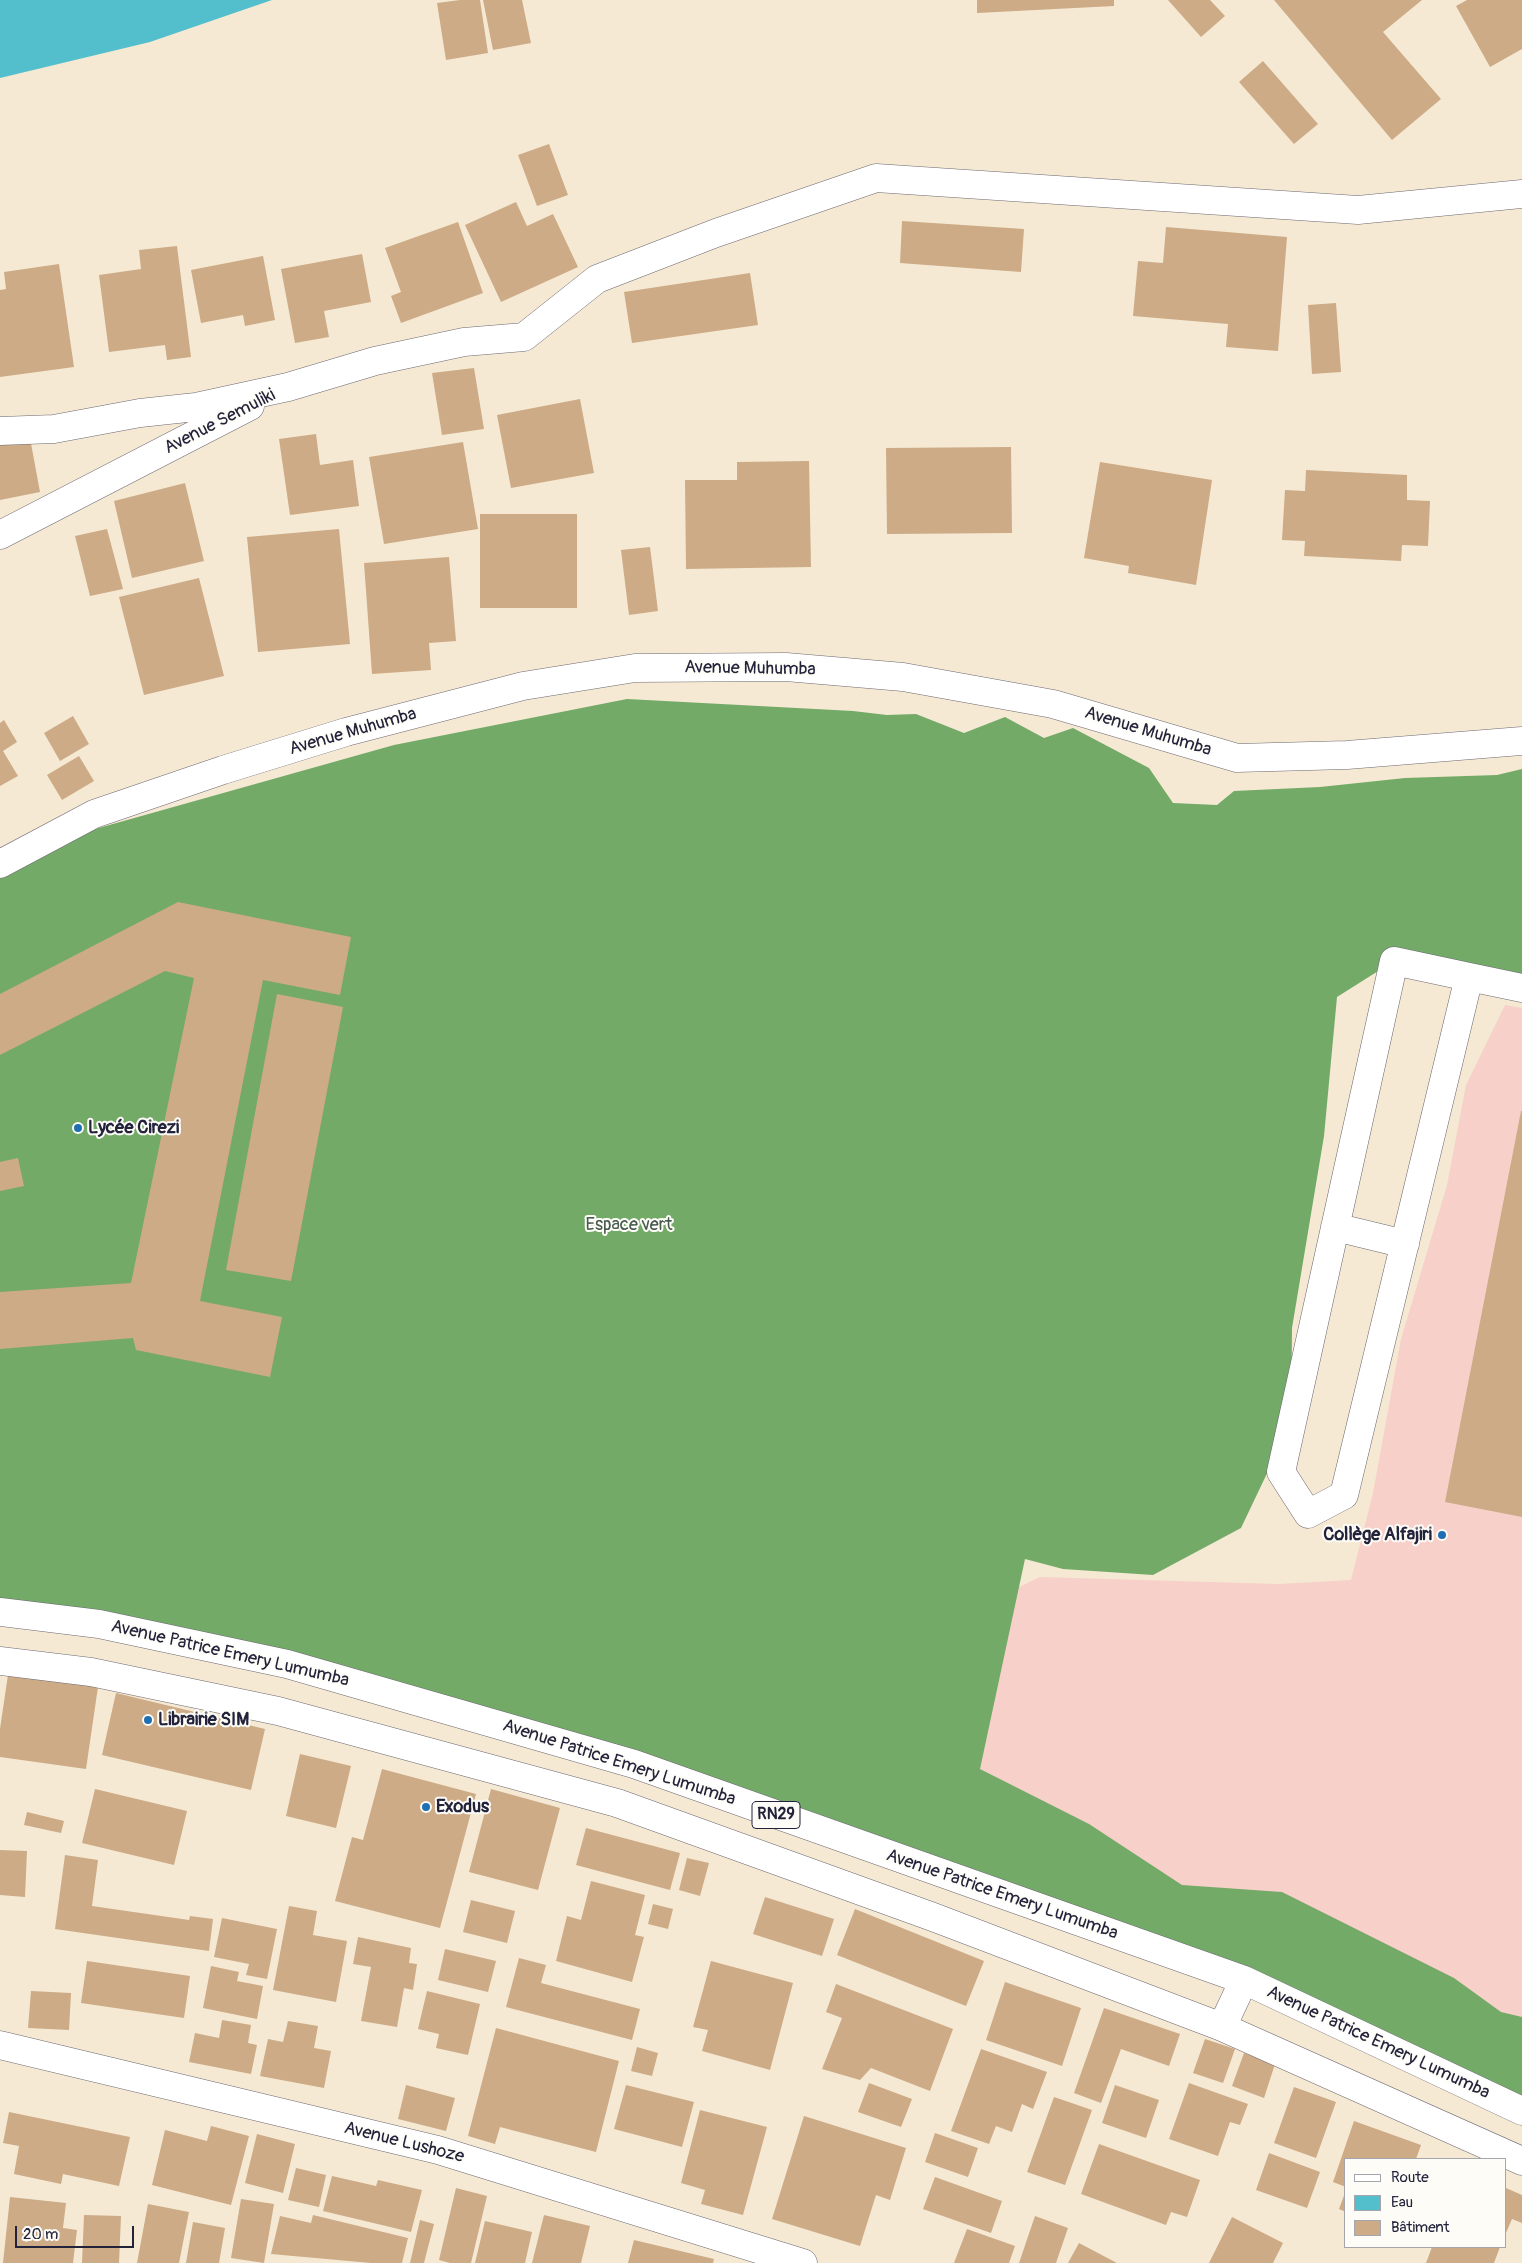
<!DOCTYPE html>
<html>
<head>
<meta charset="utf-8">
<style>
  body { margin:0 }
  #map { position:relative; width:1522px; height:2263px; overflow:hidden; background:#f5e9d3; font-family:Pangolin,sans-serif }
  canvas { display:block }
  .legend { position:absolute; left:1344px; top:2158px; width:162px; height:90px; box-sizing:border-box; background:#fdfcf7; border:1px solid #a5a5ac; margin:0; padding:6px 9px; list-style:none; font-size:15px; color:#22223b }
  .legend li { display:flex; align-items:center; gap:10px; height:25px }
  .legend b { width:25px; border:1px solid #a5a5ac }
  .scale { position:absolute; left:15px; top:2226px; width:119px; height:22px; box-sizing:border-box; border:2px solid #22223b; border-top:0; padding-left:6px; font-size:15px; line-height:18px; white-space:nowrap; color:#22223b; -webkit-text-stroke:4px #fdfcf7; paint-order:stroke }
</style>
</head>
<body>
<div id="map">
<canvas width="1522" height="2263"></canvas>
<ul class="legend">
<li><b style="height:6px;background:#fff"></b>Route</li>
<li><b style="height:14px;background:#53bfcd"></b>Eau</li>
<li><b style="height:14px;background:#cdab86"></b>Bâtiment</li>
</ul>
<div class="scale">20 m</div>
</div>
<script>
const c = document.querySelector('canvas').getContext('2d');
c.lineJoin = 'round';
function fillPath(path, color) { c.fillStyle = color; c.fill(path, 'evenodd'); }
function stroke(path, color, width, dash) { c.strokeStyle = color; c.lineWidth = width; c.lineCap = dash ? 'butt' : 'round'; c.setLineDash(dash || []); c.stroke(path); }
function write(font, color, halo, rows, align = 'center') {
  c.font = font + ' Pangolin,sans-serif'; c.lineWidth = 4; c.setLineDash([]); c.textBaseline = 'middle'; c.strokeStyle = halo; c.fillStyle = color; for (const [text, x, y, turn = 0] of rows) {
    c.save(); c.translate(x, y); c.rotate((+turn || 0) * Math.PI / 180); c.textAlign = isNaN(turn) ? turn : align; if (halo) c.strokeText(text, 0, 0); c.fillText(text, 0, 0); c.restore();
  }
}
const built = new Path2D(`
  M1505,1005L1522,1008V2047L949,1781L1002,1595L1040,1577L1279,1584L1351,1580L1373,1493L1401,1339L1447,1185L1466,1085Z`);
const forest = new Path2D(`
  M627,699L853,711L887,715L916,714L964,733L1005,717L1044,738L1073,728L1149,768L1173,803L1217,805L1234,791L1320,787L1405,778L1497,775L1522,769V988L1394,961L1337,997L1324,1136L1292,1328L1291,1423L1241,1528L1153,1575L1063,1569L1025,1559L980,1769L1089,1824L1182,1885L1282,1892L1454,1978L1501,2012L1522,2017V2111L1142,1944L325,1675L0,1612V877L88,831L394,745Z`);
const water = new Path2D(`
  M0,0H272L150,42L0,78Z`);
const building = new Path2D(`
  M460,0H480L488,53L446,60L437,3Z
  M483,0H522L531,43L493,50Z
  M977,0H1114V6L977,13Z
  M1168,0H1210L1225,16L1201,37Z
  M1274,0H1422L1383,32L1441,99L1392,140Z
  M1467,0H1522V49L1490,67L1456,6Z
  M1263,61L1318,124L1294,144L1239,82Z
  M549,144L568,195L537,206L518,155Z
  M516,202L527,226L553,214L578,267L501,302L465,225Z
  M902,221L1024,229L1021,272L900,263Z
  M458,222L483,293L401,323L391,296L401,292L385,248Z
  M1166,227L1287,237L1278,351L1226,347L1228,324L1133,316L1138,261L1163,263Z
  M177,246L191,357L167,360L165,345L109,352L99,275L141,269L139,250Z
  M362,254L371,302L324,311L329,337L295,343L281,269Z
  M263,256L275,320L245,326L243,315L201,323L191,270Z
  M59,264L74,367L0,377V290L6,289L4,272Z
  M750,273L758,325L632,343L624,292Z
  M1336,303L1341,372L1312,374L1308,305Z
  M474,368L484,429L442,435L432,373Z
  M580,399L594,473L511,488L497,415Z
  M316,434L320,465L353,460L359,506L290,515L279,439Z
  M30,438L40,492L0,500V443Z
  M463,442L478,529L384,544L369,457Z
  M1011,447L1012,533L887,534L886,448Z
  M809,461L811,567L686,569L685,480H737V462Z
  M1100,462L1212,480L1196,585L1128,573L1129,566L1084,558Z
  M1306,470L1407,475V500L1430,501L1428,546L1402,545L1401,561L1304,556L1305,541L1282,540L1285,490L1305,491Z
  M185,483L204,561L132,578L114,501Z
  M480,514H577V608H480Z
  M107,529L123,589L90,596L75,536Z
  M339,529L350,644L258,652L247,537Z
  M650,547L658,611L629,615L621,550Z
  M449,557L456,641L429,643L431,670L372,674L364,563Z
  M199,578L224,676L144,695L119,597Z
  M73,716L89,744L60,761L44,733Z
  M4,720L17,742L3,751L18,776L0,786V723Z
  M79,756L94,781L62,800L47,775Z
  M178,902L351,937L340,995L263,980L200,1301L282,1317L270,1377L136,1350L133,1338L0,1349V1292L131,1283L194,978L165,971L0,1055V994Z
  M277,994L343,1007L291,1281L226,1270Z
  M1521,1111H1522V1517L1445,1502Z
  M18,1158L24,1186L0,1191V1162Z
  M9,1668L99,1680L86,1769L0,1757V1729Z
  M116,1693L265,1729L251,1790L102,1755Z
  M300,1754L351,1766L336,1828L286,1816Z
  M382,1769L476,1794L440,1928L335,1901L352,1837L363,1840Z
  M95,1789L187,1811L174,1865L82,1843Z
  M491,1789L560,1808L538,1890L469,1872Z
  M27,1812L64,1821L61,1833L24,1825Z
  M586,1828L680,1853L670,1890L576,1865Z
  M0,1850L27,1851L25,1897L0,1895Z
  M65,1855L98,1860L92,1906L189,1920L190,1916L213,1919L209,1951L55,1929Z
  M687,1858L709,1863L700,1896L679,1890Z
  M591,1881L645,1895L635,1935L644,1937L632,1982L556,1961L567,1916L581,1920Z
  M765,1897L834,1919L822,1956L753,1934Z
  M471,1900L515,1911L507,1943L463,1932Z
  M653,1904L673,1909L668,1929L648,1924Z
  M289,1906L317,1911L313,1935L347,1941L336,2002L273,1990Z
  M855,1909L984,1961L966,2006L837,1955Z
  M222,1918L277,1929L267,1979L246,1975L249,1964L214,1957Z
  M358,1937L411,1948L409,1963L417,1964L413,1990L404,1988L397,2027L361,2021L371,1967L353,1964Z
  M445,1949L496,1961L488,1992L438,1980Z
  M519,1958L546,1965L541,1983L640,2009L632,2040L506,2007Z
  M87,1961L190,1976L184,2018L81,2003Z
  M711,1961L793,1983L770,2070L702,2051L708,2030L693,2027Z
  M211,1966L239,1972L237,1981L263,1986L257,2019L203,2008Z
  M1005,1982L1081,2008L1062,2066L986,2040Z
  M836,1984L953,2029L930,2091L871,2068L860,2080L822,2069L842,2018L826,2012Z
  M31,1991L71,1993L69,2030L28,2028Z
  M427,1991L480,2004L468,2055L436,2048L439,2034L418,2029Z
  M1104,2008L1180,2034L1169,2066L1121,2049L1101,2103L1074,2093Z
  M222,2020L251,2025L248,2043L257,2045L251,2074L189,2062L195,2033L219,2038Z
  M288,2021L318,2026L314,2048L331,2051L324,2088L260,2076L268,2039L283,2042Z
  M496,2028L619,2061L596,2152L500,2127L495,2144L468,2136Z
  M1205,2039L1235,2049L1223,2083L1193,2073Z
  M637,2047L658,2053L652,2076L631,2071Z
  M981,2049L1047,2072L1033,2109L1022,2104L1012,2132L996,2126L989,2144L951,2131Z
  M1244,2053L1275,2064L1264,2098L1232,2086Z
  M869,2083L912,2099L901,2127L858,2112Z
  M1189,2083L1248,2104L1240,2125L1230,2122L1218,2156L1169,2139Z
  M406,2085L455,2098L446,2131L398,2119Z
  M626,2085L694,2102L682,2147L614,2129Z
  M1115,2085L1159,2100L1146,2138L1102,2123Z
  M1294,2087L1336,2102L1316,2158L1274,2143Z
  M1054,2097L1092,2110L1065,2185L1027,2172Z
  M700,2110L767,2127L743,2215L701,2204L705,2190L681,2183Z
  M9,2112L130,2137L119,2186L63,2174L61,2184L14,2174L19,2146L3,2143Z
  M804,2116L906,2148L890,2200L876,2195L860,2246L772,2219Z
  M1354,2121L1421,2145L1416,2159H1346V2187L1333,2182Z
  M211,2126L249,2136L231,2205L152,2185L165,2130L207,2141Z
  M935,2133L978,2148L968,2177L925,2162Z
  M257,2134L295,2144L283,2193L245,2183Z
  M1099,2144L1200,2180L1187,2217L1171,2212L1166,2225L1081,2194Z
  M1269,2153L1320,2172L1307,2208L1256,2190Z
  M296,2168L326,2175L319,2207L288,2200Z
  M332,2176L376,2186L378,2180L422,2190L411,2232L323,2211Z
  M935,2177L1002,2201L991,2233L923,2209Z
  M456,2188L487,2196L471,2263H450L439,2260Z
  M1506,2188L1522,2195V2223L1512,2219L1506,2233Z
  M1346,2190V2212L1339,2209Z
  M10,2197L66,2203L63,2228L77,2230L73,2263H3Z
  M241,2199L274,2204L264,2263L231,2258Z
  M148,2204L189,2212L179,2263H137Z
  M84,2215L121,2216L119,2263H82Z
  M313,2215L408,2238L402,2263H371L271,2254L280,2216L311,2223Z
  M544,2215L590,2226L581,2263H532Z
  M1035,2216L1068,2228L1056,2263H1019Z
  M1232,2217L1283,2243L1273,2263H1209Z
  M420,2220L434,2224L424,2263H410Z
  M485,2221L532,2232L525,2263H475Z
  M193,2222L225,2228L219,2263H186Z
  M967,2229L1015,2246L1009,2263H954Z
  M634,2240L714,2259L713,2263H628Z
  M1079,2243L1117,2263H1068Z
  M1432,2247H1500L1494,2263H1426Z`);
const minor = new Path2D(`
  M0,431L54,429L140,413L196,407L288,387L375,361L464,342L524,337L597,279L716,233L876,178L1358,210L1522,194
  M0,535L250,406
  M0,864L94,814L223,770L346,732L523,686L635,668L786,667L903,677L1053,704L1237,758L1347,755L1522,741
  M1469,977L1394,961L1281,1472L1308,1514L1344,1495L1469,977L1522,988
  M1335,1227L1405,1244
  M0,2045L438,2150L803,2263`);
const major = new Path2D(`
  M0,1612L99,1624L287,1664L634,1764L1244,1980L1522,2111
  M0,1661L91,1672L278,1711L617,1803L933,1917L1222,2027L1522,2161
  M1222,2027L1244,1980`);
const markers = [
  [78,1128,5,"#1f6fb2"],
  [1442,1535,5,"#1f6fb2"],
  [148,1720,5,"#1f6fb2"],
  [426,1807,5,"#1f6fb2"]
];
const shields = [
  [776,1815,48]
];
const shieldNames = [
  ["RN29",776,1815]
];
const streetNames = [
  ["Avenue Semuliki",220,422,-27],
  ["Avenue Muhumba",750,669,1],
  ["Avenue Muhumba",353,732,-16],
  ["Avenue Muhumba",1148,732,17],
  ["Avenue Patrice Emery Lumumba",230,1654,13],
  ["Avenue Patrice Emery Lumumba",619,1763,18],
  ["Avenue Patrice Emery Lumumba",1002,1895,19],
  ["Avenue Patrice Emery Lumumba",1378,2043,25],
  ["Avenue Lushoze",404,2143,14]
];
const poiNames = [
  ["Lycée Cirezi",88,1128],
  ["Collège Alfajiri",1432,1535,"right"],
  ["Librairie SIM",158,1720],
  ["Exodus",436,1807]
];
const parkNames = [
  ["Espace vert",629,1225]
];
fillPath(built, '#f7d0c9');
fillPath(forest, '#73aa68');
fillPath(water, '#53bfcd');
fillPath(building, '#cdab86');
stroke(minor, '#6c6870', 29);
stroke(major, '#6c6870', 29);
stroke(minor, '#fff', 28);
stroke(major, '#fff', 28);
for (const [x, y, r, color] of markers) { const dot = new Path2D(); dot.arc(x, y, r, 0, 2 * Math.PI); c.fillStyle = color; c.fill(dot); stroke(dot, '#fdfcf7', 2); }
for (const [x, y, w] of shields) { const box = new Path2D(); box.roundRect(x - w / 2, y - 13.5, w, 27, 4); c.fillStyle = '#fdfcf7'; c.fill(box); stroke(box, '#22223b', 1); }
write('bold 16px', '#22223b', null, shieldNames);
write('18px', '#22223b', '#fdfcf7', streetNames);
write('bold 18px', '#22223b', '#fdfcf7', poiNames, 'left');
write('18px', '#485b50', '#fdfcf7', parkNames);
</script>
</body>
</html>
